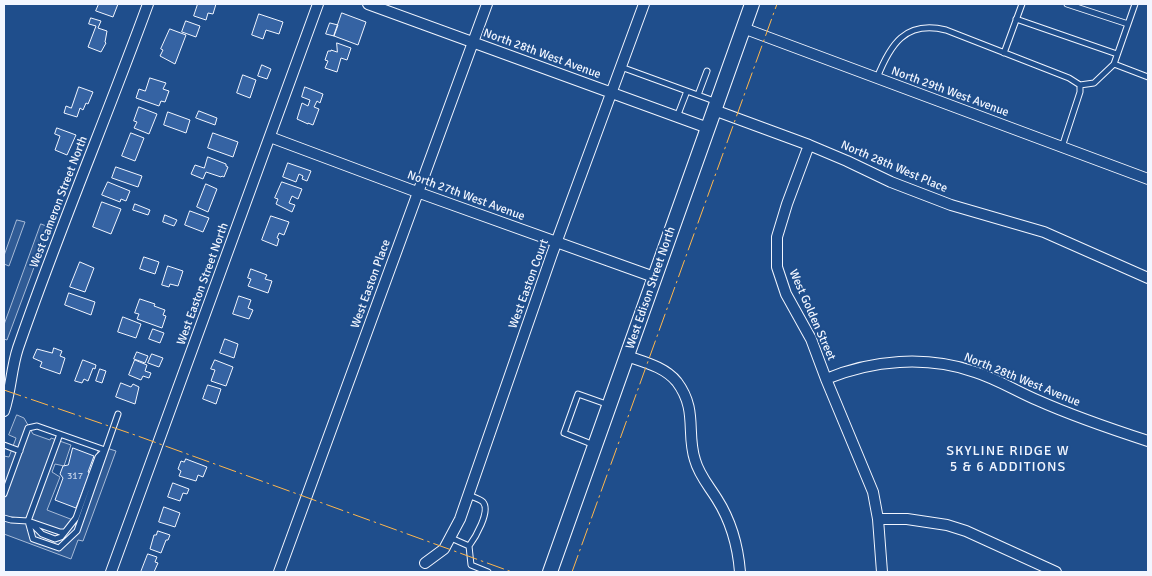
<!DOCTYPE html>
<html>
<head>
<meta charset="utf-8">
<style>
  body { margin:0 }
  #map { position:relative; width:1152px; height:576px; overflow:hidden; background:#1f4e8c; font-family:Signika,sans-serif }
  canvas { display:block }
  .frame { position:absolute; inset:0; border:5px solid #f2f6ff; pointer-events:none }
</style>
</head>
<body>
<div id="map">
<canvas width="1152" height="576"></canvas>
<div class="frame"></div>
</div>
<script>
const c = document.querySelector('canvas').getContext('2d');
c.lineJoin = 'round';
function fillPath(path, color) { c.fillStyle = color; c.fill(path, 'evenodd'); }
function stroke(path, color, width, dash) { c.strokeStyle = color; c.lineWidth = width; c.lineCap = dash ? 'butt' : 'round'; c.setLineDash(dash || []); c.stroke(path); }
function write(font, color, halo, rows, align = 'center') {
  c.font = font + ' Signika,sans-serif'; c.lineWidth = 4; c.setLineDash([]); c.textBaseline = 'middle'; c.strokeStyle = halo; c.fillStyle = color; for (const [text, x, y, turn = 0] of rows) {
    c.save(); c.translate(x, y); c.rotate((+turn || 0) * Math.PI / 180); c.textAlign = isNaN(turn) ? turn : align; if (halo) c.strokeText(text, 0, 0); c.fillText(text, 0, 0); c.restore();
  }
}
const parking = new Path2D(`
  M17,220L25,222L9,266L4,264V256Z
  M41,224L49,227L7,340L4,339V325Z
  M17,415L24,418L33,434L50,440L51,438L71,445L64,466L55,464L52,472L60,477L47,510L73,520L100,446L116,451L83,541L78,540L71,559L4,534V456L9,457L16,438L9,435Z`);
const building = new Path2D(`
  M99,4H118L113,17L96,11Z
  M198,4H216L213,14L208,13L206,20L194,16Z
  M342,13L366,22L358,45L334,36Z
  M259,14L283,22L279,34L266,30L263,39L252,35Z
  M91,18L101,21L98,28L107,31L105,42L106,43L101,52L88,47L96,26L89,24Z
  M186,21L200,26L196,37L182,32Z
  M330,23L338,25L334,36L326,34Z
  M170,29L186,35L175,64L160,56L163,50L161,49Z
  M337,43L351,48L347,60L341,58L337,72L325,68L328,61L325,60L328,51H331V50L337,52Z
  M262,65L271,69L267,79L258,76Z
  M243,75L256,80L250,98L237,93Z
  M150,78L166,83L163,89L169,91L165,102L161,101L159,106L136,98L139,89L145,91Z
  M79,87L93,92L88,104L86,103L83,110L80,108L77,117L64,113L66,106L71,108Z
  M305,87L323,94L320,103L317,101L314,107L319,109L313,125L308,123V124L297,119L302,103L308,106L310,100L302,97Z
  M139,107L157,114L149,134L134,128L137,122L134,121Z
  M199,111L217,118L215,125L196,118Z
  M168,112L190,120L186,133L164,125Z
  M57,128L76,135L67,155L55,150L60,136L55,134Z
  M131,133L144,138L135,161L122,156Z
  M213,133L238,142L233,157L208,148Z
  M208,157L226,164V166L228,167L224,177L222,176L221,177L206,172L203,179L191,174L195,165L204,168Z
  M288,163L311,171L307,181L302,179L303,176L299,174L296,182L283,177Z
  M116,167L142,176L138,187L112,178Z
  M108,182L130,191L126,201L121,199L120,202L102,195Z
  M282,182L302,189L298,199L292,196L289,203L295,205L292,212L276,204L278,199L275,198Z
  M206,184L217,189L208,212L197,207Z
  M102,202L121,209L111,234L93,227Z
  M135,204L150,210L148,215L133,210Z
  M190,211L209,218L203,232L185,225Z
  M165,215L177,220L174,226L163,222Z
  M271,216L289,222L284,235L279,233L277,238L279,239L277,246L262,240Z
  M144,257L159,262L155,274L140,269Z
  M80,262L94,268L85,292L70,287Z
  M168,266L183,271L178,286L170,284L169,287L162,285Z
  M251,269L267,275L265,279L272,281L268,293L248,286L251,279L248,278Z
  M69,293L95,302L91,315L65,305Z
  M239,296L251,300L248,308L253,310L249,319L233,314Z
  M140,299L155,304L154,306L165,310L163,315L166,316L162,328L137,319L139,314L135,313Z
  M123,317L141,324L136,338L118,332Z
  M153,329L164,333L160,343L149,339Z
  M225,339L238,344L234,358L220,353Z
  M54,348L62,351L60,356L65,358L60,374L40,367L42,362L33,358L37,349L52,353Z
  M137,352L148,356L145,363L134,359Z
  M152,354L163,358L159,367L148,363Z
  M83,360L96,365L95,369L93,368L88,381L84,379L82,383L75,381Z
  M135,360L147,365L145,371L151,373L149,378L143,376L141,380L129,375Z
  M215,360L233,367L226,386L211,381L215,370L211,369Z
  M100,369L106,371L102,383L96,381Z
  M121,383L131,387L133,384L139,387L135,404L116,397Z
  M208,385L221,389L216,404L203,399Z
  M73,448L94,456L88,472L90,473L76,508L55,500L63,478L60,474L63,466L68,465Z
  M186,459L207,467L203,477L198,475L196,481L179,476L181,471L178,469L181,461L184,462Z
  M173,483L189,489L187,494L183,493L180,501L168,497Z
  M164,507L180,513L175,527L159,522Z
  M158,531L170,535L168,540H166L161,553L150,549L154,535H156Z
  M148,554L157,557L155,562L158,563L154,572H141Z`);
const lane = new Path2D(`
  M1067,4L1128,24
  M1016,19L1117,54
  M1004,53L1022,4
  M1114,64L1148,77
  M621,67L717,102
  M877,78C890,45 905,20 946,30L1069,78L1080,85V92L1062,147
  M1080,85L1094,83L1114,64L1135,4
  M698,95L707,71
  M677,117L687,91
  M60,434L28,521L33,539L59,548L77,531L118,414
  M4,445L20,451
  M594,445L564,433L578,394L609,405
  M4,494L28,428L37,426L105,450
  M468,495C473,497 480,499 483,502C491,511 475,538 469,546
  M4,518L11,520L28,521L60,532H65L76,518L98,457L104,451
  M31,523L42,534L55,539L61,537L65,532
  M451,538L469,546L471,565L488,572`);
const street = new Path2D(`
  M368,4L708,128
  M743,28L1148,179
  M714,110L809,145L847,161L891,182L951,205L1044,232L1148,278
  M270,137L417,192L654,277
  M809,145L787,204L777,237V267L786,294L811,339L826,379L873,492L878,519L882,572
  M627,356C644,362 665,367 677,382C698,410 686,433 695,460C699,475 709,486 717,499C731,521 738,547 740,572
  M826,379C872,360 926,355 975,372C997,379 1016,391 1037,400C1073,416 1111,429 1148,441
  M4,411C11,391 11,369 18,348C58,232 106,119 148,4
  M878,519H907L947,525L966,531L1056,572
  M425,563L444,549L460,519L552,254L644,4
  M111,572L318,4
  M279,572L487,4`);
const secondary = new Path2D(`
  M550,572L752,4`);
const power = new Path2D(`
  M4,390L135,435L512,572
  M572,572L777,4`);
const numberNames = [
  ["317",75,476]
];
const streetNames = [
  ["North 28th West Avenue",542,54,20],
  ["North 29th West Avenue",950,92,20],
  ["North 28th West Place",894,167,23],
  ["North 27th West Avenue",466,196,20],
  ["West Cameron Street North",59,202,-69],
  ["West Easton Street North",203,284,-70],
  ["West Easton Place",371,284,-70],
  ["West Easton Court",529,284,-70],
  ["West Edison Street North",651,288,-71],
  ["West Golden Street",812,315,66],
  ["North 28th West Avenue",1022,380,22]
];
const neighbourhoodNames = [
  ["SKYLINE RIDGE W",1008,451],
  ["5 & 6 ADDITIONS",1008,467]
];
fillPath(parking, '#305b95');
stroke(parking, '#a8bbd7', 1);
fillPath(building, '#3563a3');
stroke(building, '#f2f6ff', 1);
stroke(lane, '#f2f6ff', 7);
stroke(street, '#f2f6ff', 12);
stroke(secondary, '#f2f6ff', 16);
stroke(lane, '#1f4e8c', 5);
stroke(street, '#1f4e8c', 10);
stroke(secondary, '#1f4e8c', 14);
stroke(power, '#ffb74d', 1, [18, 4, 2.5, 4]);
write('10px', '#c3d1e8', null, numberNames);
write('12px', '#f2f6ff', '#1f4e8c', streetNames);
c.letterSpacing = '1px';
write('14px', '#f2f6ff', '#1f4e8c', neighbourhoodNames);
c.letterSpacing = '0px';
</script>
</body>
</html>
